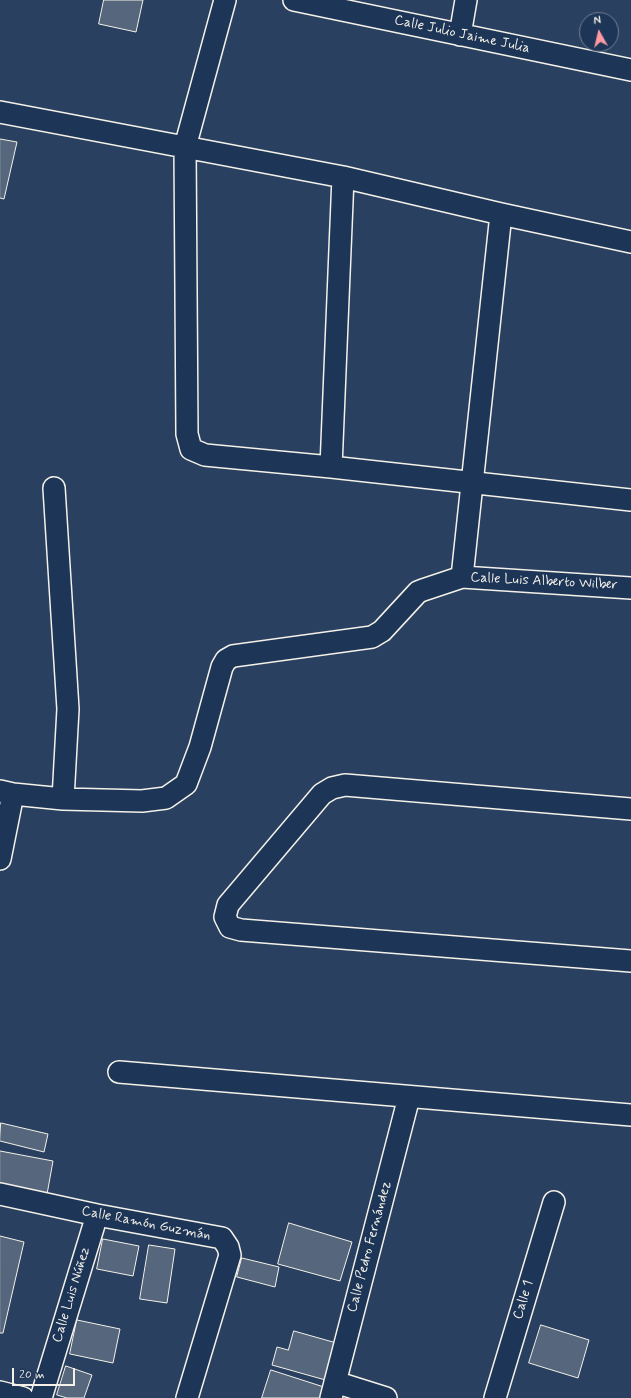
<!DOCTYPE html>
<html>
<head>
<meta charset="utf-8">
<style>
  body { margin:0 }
  #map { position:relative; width:631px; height:1398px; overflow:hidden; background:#2a4060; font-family:Mynerve,sans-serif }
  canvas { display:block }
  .north { position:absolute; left:579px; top:12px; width:40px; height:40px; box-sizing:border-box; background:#1d3557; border:1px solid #738091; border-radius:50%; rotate:352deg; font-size:11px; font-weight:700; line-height:16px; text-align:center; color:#f4f1e8 }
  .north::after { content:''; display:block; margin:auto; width:14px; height:18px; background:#ff9aa2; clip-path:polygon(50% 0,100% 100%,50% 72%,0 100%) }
  .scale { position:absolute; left:12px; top:1368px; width:63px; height:18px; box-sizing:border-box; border:2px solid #f4f1e8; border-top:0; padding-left:5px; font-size:12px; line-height:14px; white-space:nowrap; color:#f4f1e8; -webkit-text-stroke:3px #1d3557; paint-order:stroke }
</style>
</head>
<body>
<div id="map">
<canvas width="631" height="1398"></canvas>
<div class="north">N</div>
<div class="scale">20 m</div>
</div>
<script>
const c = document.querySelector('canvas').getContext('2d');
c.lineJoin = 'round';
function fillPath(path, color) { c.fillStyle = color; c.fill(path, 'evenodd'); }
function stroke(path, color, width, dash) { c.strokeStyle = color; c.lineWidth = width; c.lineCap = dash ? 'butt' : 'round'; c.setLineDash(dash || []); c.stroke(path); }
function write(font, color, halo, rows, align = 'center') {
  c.font = font + ' Mynerve,sans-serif'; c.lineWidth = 3; c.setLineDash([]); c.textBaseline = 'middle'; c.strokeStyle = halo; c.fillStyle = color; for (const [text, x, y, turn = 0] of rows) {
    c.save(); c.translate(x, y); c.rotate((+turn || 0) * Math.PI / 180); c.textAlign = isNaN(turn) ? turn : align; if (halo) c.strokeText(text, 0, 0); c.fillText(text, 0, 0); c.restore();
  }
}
const building = new Path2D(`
  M104,0H143L136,32L99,24Z
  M0,139L17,142L4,199L0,198Z
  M1,1123L48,1134L44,1152L0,1141Z
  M0,1151L53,1161L46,1200L0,1189Z
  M289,1223L352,1242L340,1281L278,1264Z
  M0,1236L24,1242L3,1333H0Z
  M103,1239L139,1246L133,1276L97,1269Z
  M149,1245L175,1249L167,1303L140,1299Z
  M242,1258L279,1267L275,1287L237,1277Z
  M77,1320L120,1329L113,1363L70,1354Z
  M541,1325L589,1340L578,1378L529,1363Z
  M294,1331L340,1344L329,1381L272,1365L277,1347L288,1350Z
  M66,1366L92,1375L84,1398H67L57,1395Z
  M271,1370L327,1388L323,1398H262Z`);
const minor = new Path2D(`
  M225,0L185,147L187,434L191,449L205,455L331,467L631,500
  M294,0L631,70
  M460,35L466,0
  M0,112L343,177L501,214L631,242
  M331,467L343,177
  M54,488L68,709L63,799
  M462,577L501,214
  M0,791L13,794L63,799L142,801L166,798L186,784L200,747L222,667L226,660L233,656L372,637L382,631L418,592L423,590L462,577L631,588
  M631,809L345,785L332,788L322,794L228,905L225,917L230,927L241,930L631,961
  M0,859L13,794
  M119,1072L631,1115
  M0,1194L97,1215L222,1238L228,1247L230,1255L187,1398
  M335,1382L386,1398
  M0,1392L23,1398
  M41,1398L97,1215
  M331,1398L409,1097
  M495,1398L554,1202`);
const streetNames = [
  ["Calle Julio Jaime Julia",462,35,12],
  ["Calle Luis Alberto Wilber",544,582,3],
  ["Calle Ramón Guzmán",146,1224,11],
  ["Calle Pedro Fernández",370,1247,-75],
  ["Calle Luis Núñez",72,1295,-73],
  ["Calle 1",524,1300,-73]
];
fillPath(building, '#56677d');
stroke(building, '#f4f1e8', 1);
stroke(minor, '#f4f1e8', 24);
stroke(minor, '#1d3557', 21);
write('14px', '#f4f1e8', '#1d3557', streetNames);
</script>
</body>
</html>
